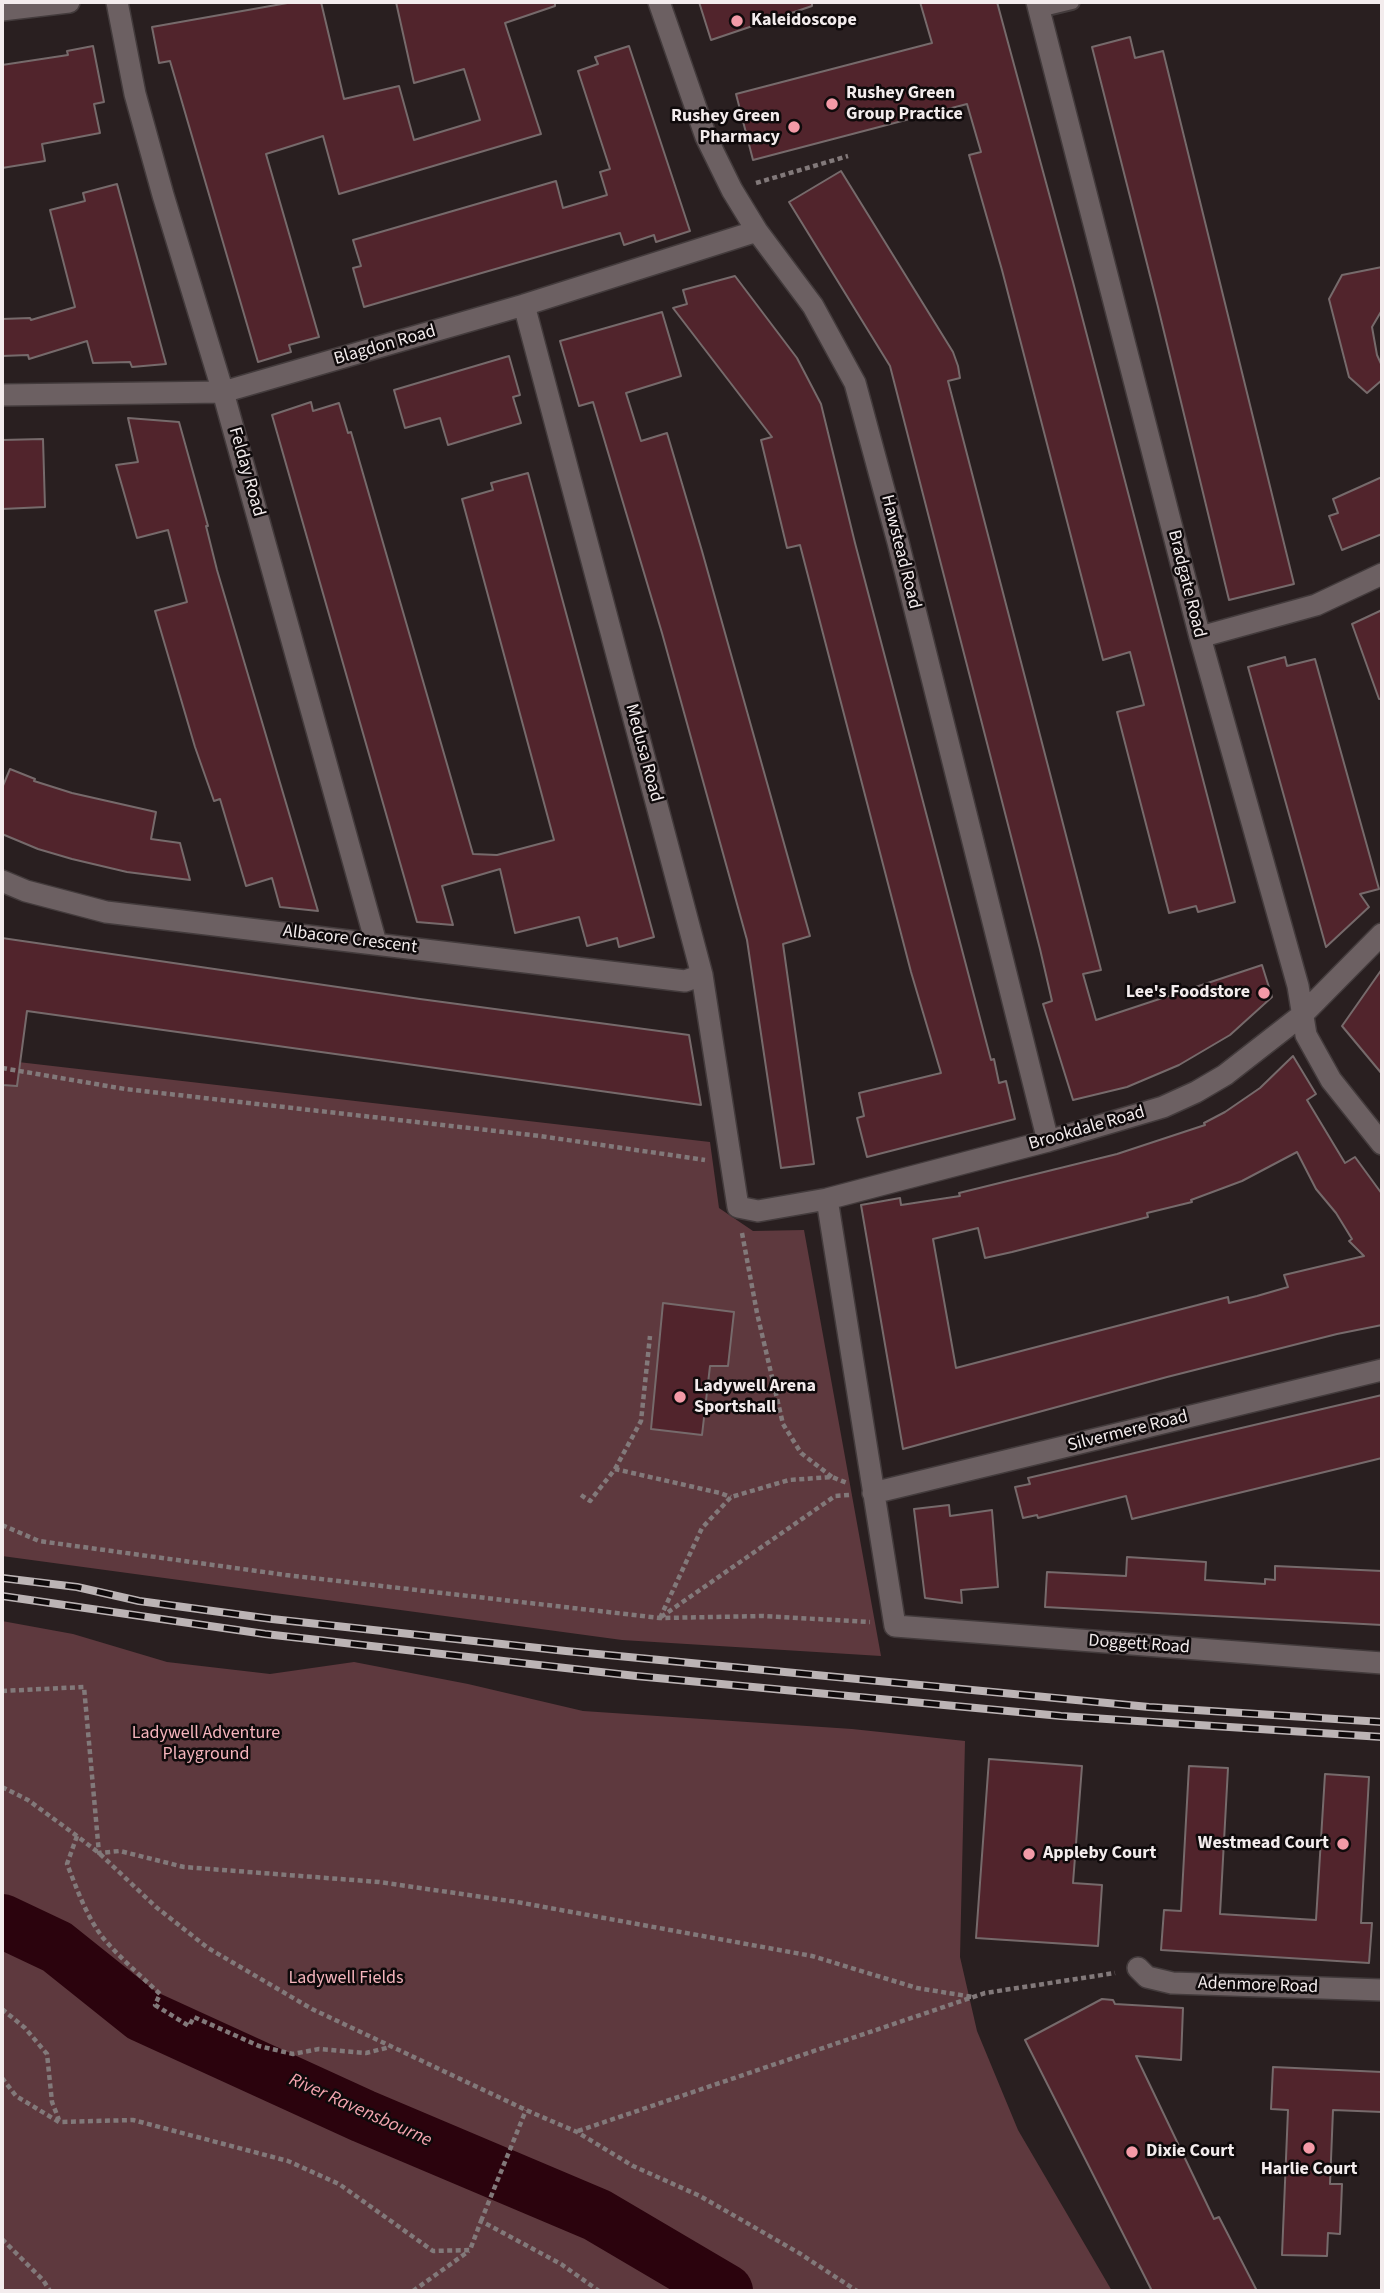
<!DOCTYPE html>
<html>
<head>
<meta charset="utf-8">
<style>
  body { margin:0 }
  #map { position:relative; width:1384px; height:2293px; overflow:hidden; background:#291f20; font-family:"Source Sans 3",sans-serif }
  canvas { display:block }
  .frame { position:absolute; inset:0; border:4px solid #f3eced; pointer-events:none }
</style>
</head>
<body>
<div id="map">
<canvas width="1384" height="2293"></canvas>
<div class="frame"></div>
</div>
<script>
const c = document.querySelector('canvas').getContext('2d');
c.lineJoin = 'round';
function fillPath(path, color) { c.fillStyle = color; c.fill(path, 'evenodd'); }
function stroke(path, color, width, dash) { c.strokeStyle = color; c.lineWidth = width; c.lineCap = dash ? 'butt' : 'round'; c.setLineDash(dash || []); c.stroke(path); }
function write(font, color, halo, rows, align = 'center') {
  c.font = font + ' "Source Sans 3",sans-serif'; c.lineWidth = 5; c.setLineDash([]); c.textBaseline = 'middle'; c.strokeStyle = halo; c.fillStyle = color; for (const [text, x, y, turn = 0] of rows) {
    c.save(); c.translate(x, y); c.rotate((+turn || 0) * Math.PI / 180); c.textAlign = isNaN(turn) ? turn : align; if (halo) c.strokeText(text, 0, 0); c.fillText(text, 0, 0); c.restore();
  }
}
const green = new Path2D(`
  M2,1057L18,1062L710,1142L719,1208L753,1231L804,1230L881,1656L622,1640L2,1556Z
  M2,1621L73,1634L167,1662L270,1674L354,1662L468,1684L583,1711L852,1729L965,1741L960,1957L977,2031L1018,2130L1112,2291H2Z`);
const river = new Path2D(`
  M2,1921L57,1947L142,2015L363,2116L597,2215L726,2291`);
const building = new Path2D(`
  M293,2H321L344,99L399,86L414,140L480,120L464,69L414,83L396,2H555V6L505,23L541,134L339,194L323,136L266,154L319,337L289,345L291,352L258,362L170,61L159,63L152,27Z
  M699,2H812V6L711,40Z
  M920,2H997L1073,282L1235,902L1198,912L1196,906L1169,913L1117,712L1144,705L1130,652L1103,660L1002,270L969,155L981,152L967,104L753,160L736,94L932,43Z
  M1130,37L1135,58L1163,51L1294,584L1229,600L1158,307L1092,47Z
  M93,46L104,102L94,104L100,133L42,144L45,161L2,168V65L68,55L67,51Z
  M629,46L690,231L656,242L654,235L624,245L620,233L364,307L353,268L361,266L353,240L556,181L563,208L607,195L600,172L610,169L578,71L598,64L595,57Z
  M841,171L953,352L958,366L960,378L948,381L1101,970L1083,974L1096,1020L1262,965L1272,997L1230,1035L1179,1065L1127,1087L1073,1100L1043,1004L1052,1001L1040,949L890,366L789,202Z
  M117,184L166,364L132,367L130,362L93,363L87,341L29,359L28,355L2,356V319L30,318L31,320L75,307L50,210L85,201L83,193Z
  M1382,267V310L1372,327L1377,355L1382,366V380L1367,393L1349,377L1329,299L1342,275Z
  M735,276L797,358L821,404L855,543L991,1060L994,1059L999,1083L1006,1081L1015,1119L867,1157L857,1118L864,1116L859,1093L941,1073L911,972L800,545L787,548L761,440L772,437L673,308L687,304L683,290Z
  M662,312L681,376L626,393L641,441L667,433L702,551L810,936L783,944L814,1164L781,1168L747,940L662,633L593,402L579,406L560,341Z
  M509,356L520,395L513,397L521,423L448,445L440,418L405,428L394,390Z
  M311,402L313,411L339,403L348,433L351,432L473,854L497,855L554,840L462,499L493,490L491,483L528,473L654,937L619,947L617,938L587,946L579,917L515,933L500,869L442,886L453,925L417,922L272,415Z
  M128,418L179,422L208,526H206L217,570L318,911L280,907L272,878L246,886L220,799L214,801L195,747L155,611L187,602L168,530L137,538L116,465L138,462Z
  M43,439L45,507L2,509V440Z
  M1382,477V534L1342,550L1329,516L1338,513L1333,499Z
  M1382,610V699H1379L1352,624Z
  M1285,657L1287,666L1315,659L1379,889L1360,894L1369,907L1326,947L1248,667Z
  M10,769L35,779L34,781L72,793L156,812L151,839L180,843L190,880L127,872L72,859L38,849L2,834V788Z
  M2,938L420,999L689,1035L701,1105L27,1011L17,1086L2,1085Z
  M1382,969V1074L1342,1026Z
  M1293,1056L1316,1094L1307,1100L1345,1163L1355,1157L1382,1194V1325L1337,1334L1167,1377L903,1449L861,1205L900,1198L901,1205L960,1196L959,1193L1117,1154L1205,1125L1204,1123L1225,1112L1260,1088ZM1297,1152L1316,1189L1336,1213L1352,1239L1349,1241L1364,1256L1284,1275L1288,1287L1257,1296L1229,1303L1228,1297L956,1368L933,1239L978,1228L985,1258L1012,1252L1148,1217L1147,1213L1192,1202L1191,1200L1242,1181Z
  M663,1303L734,1312L728,1366H710L702,1435L651,1429Z
  M1382,1395V1458L1132,1519L1126,1496L1038,1518L1037,1515L1023,1518L1015,1487L1030,1484L1028,1478Z
  M949,1505L950,1516L992,1510L998,1587L961,1590L962,1603L925,1598L914,1509Z
  M1127,1557L1206,1562L1205,1580L1265,1584V1579L1275,1580V1566L1382,1571V1625L1045,1607L1047,1572L1126,1576Z
  M989,1759L1082,1766L1073,1883L1102,1885L1098,1946L976,1938Z
  M1189,1766L1228,1768L1220,1914L1316,1920L1325,1774L1369,1777L1361,1923H1372L1369,1963L1161,1950L1164,1910L1181,1911Z
  M1102,1999L1113,2000L1115,2004L1183,2008L1181,2060L1136,2056L1214,2219L1219,2217L1257,2291H1152L1025,2040Z
  M1273,2067L1382,2072V2112L1333,2110L1330,2184H1342L1340,2234L1328,2233L1327,2256L1282,2255L1288,2110L1271,2109Z`);
const path = new Path2D(`
  M756,183L848,156
  M2,1068L125,1089L540,1136L705,1160
  M742,1233L757,1313L783,1424L801,1453L832,1477
  M615,1469L641,1421L650,1336
  M581,1495L590,1501L615,1469L720,1493L731,1497
  M2,1525L39,1541L286,1575L660,1618L763,1616L870,1622
  M661,1617L835,1496L849,1495
  M660,1618L702,1528L731,1497L789,1480L832,1477L847,1483
  M2,1691L84,1687L99,1853L120,1851L184,1867L379,1882L517,1902L812,1956L917,1988L973,1997
  M2,1787L28,1800L77,1836L99,1853L156,1907L208,1948L312,2009L526,2110L577,2132L633,2166L700,2196L799,2253L857,2291
  M77,1836L67,1864C77,1889 87,1918 104,1939C121,1959 141,1976 160,1994L155,2005L189,2026L194,2017L259,2046L293,2054L319,2049L366,2053L390,2047
  M2,2009L25,2028L47,2054L52,2102L59,2120
  M2,2078L16,2096L59,2122L133,2120L288,2161L339,2184L433,2251L470,2250L481,2221L561,2264L599,2291
  M578,2131L985,1993L1115,1973
  M481,2221L526,2110
  M2,2239L43,2280L50,2291
  M413,2291L469,2251`);
const lane = new Path2D(`
  M1039,10L1072,2`);
const street = new Path2D(`
  M117,2L135,94L163,195L223,392L376,943
  M659,2L706,137L732,190L757,231L813,306L855,383L898,542L1048,1141
  M1037,2L1200,637L1298,986L1306,1035L1331,1080L1382,1144
  M2,10L69,2
  M524,305L702,975L738,1207L758,1211L827,1199L1048,1141L1163,1107L1196,1092L1225,1075L1302,1015L1382,934
  M2,395L223,392L524,305L757,231
  M1200,637L1316,605L1382,574
  M2,881L26,891L106,912L685,981L702,975
  M827,1199L895,1626L1382,1663
  M873,1493L1382,1370
  M1138,1968L1147,1977L1172,1983L1382,1990`);
const rail = new Path2D(`
  M2,1578L77,1587L139,1601L272,1619L566,1651L1149,1707L1382,1722
  M2,1596L265,1634L636,1676L1061,1716L1382,1737`);
const markers = [
  [737,21,7,"#f39aa7"],
  [832,104,7,"#f39aa7"],
  [794,127,7,"#f39aa7"],
  [1264,993,7,"#f39aa7"],
  [680,1397,7,"#f39aa7"],
  [1343,1844,7,"#f39aa7"],
  [1029,1854,7,"#f39aa7"],
  [1309,2148,7,"#f39aa7"],
  [1132,2152,7,"#f39aa7"]
];
const poiNames = [
  ["Kaleidoscope",751,21],
  ["Rushey Green",846,94],
  ["Group Practice",846,115],
  ["Rushey Green",780,117,"right"],
  ["Pharmacy",780,138,"right"],
  ["Lee's Foodstore",1250,993,"right"],
  ["Ladywell Arena",694,1387],
  ["Sportshall",694,1408],
  ["Westmead Court",1329,1844,"right"],
  ["Appleby Court",1043,1854],
  ["Dixie Court",1146,2152],
  ["Harlie Court",1309,2170,"center"]
];
const streetNames = [
  ["Blagdon Road",385,346,-16],
  ["Felday Road",246,472,74],
  ["Hawstead Road",900,552,76],
  ["Bradgate Road",1186,584,76],
  ["Medusa Road",643,753,75],
  ["Albacore Crescent",350,940,7],
  ["Brookdale Road",1087,1129,-16],
  ["Silvermere Road",1128,1432,-14],
  ["Doggett Road",1139,1645,4],
  ["Adenmore Road",1258,1986,2]
];
const parkNames = [
  ["Ladywell Adventure",206,1734],
  ["Playground",206,1755],
  ["Ladywell Fields",346,1979]
];
const waterNames = [
  ["River Ravensbourne",360,2111,24]
];
fillPath(green, '#5e393e');
stroke(river, '#2b030d', 54);
fillPath(building, '#51242c');
stroke(building, '#766a6b', 2);
stroke(lane, '#433b3c', 18);
stroke(street, '#433b3c', 24);
stroke(path, '#82797a', 4.5, [5, 3.5]);
stroke(lane, '#6c6062', 14);
stroke(street, '#6c6062', 21);
stroke(rail, '#bcb4b5', 8);
stroke(rail, '#0f0a0b', 5, [16]);
for (const [x, y, r, color] of markers) { const dot = new Path2D(); dot.arc(x, y, r, 0, 2 * Math.PI); c.fillStyle = color; c.fill(dot); stroke(dot, '#0f0a0b', 2.5); }
write('bold 18px', '#f3eced', '#0f0a0b', poiNames, 'left');
write('18px', '#f3eced', '#0f0a0b', streetNames);
write('18px', '#f5b4bc', '#0f0a0b', parkNames);
write('italic 19px', '#f5a5b0', '#0f0a0b', waterNames);
</script>
</body>
</html>
